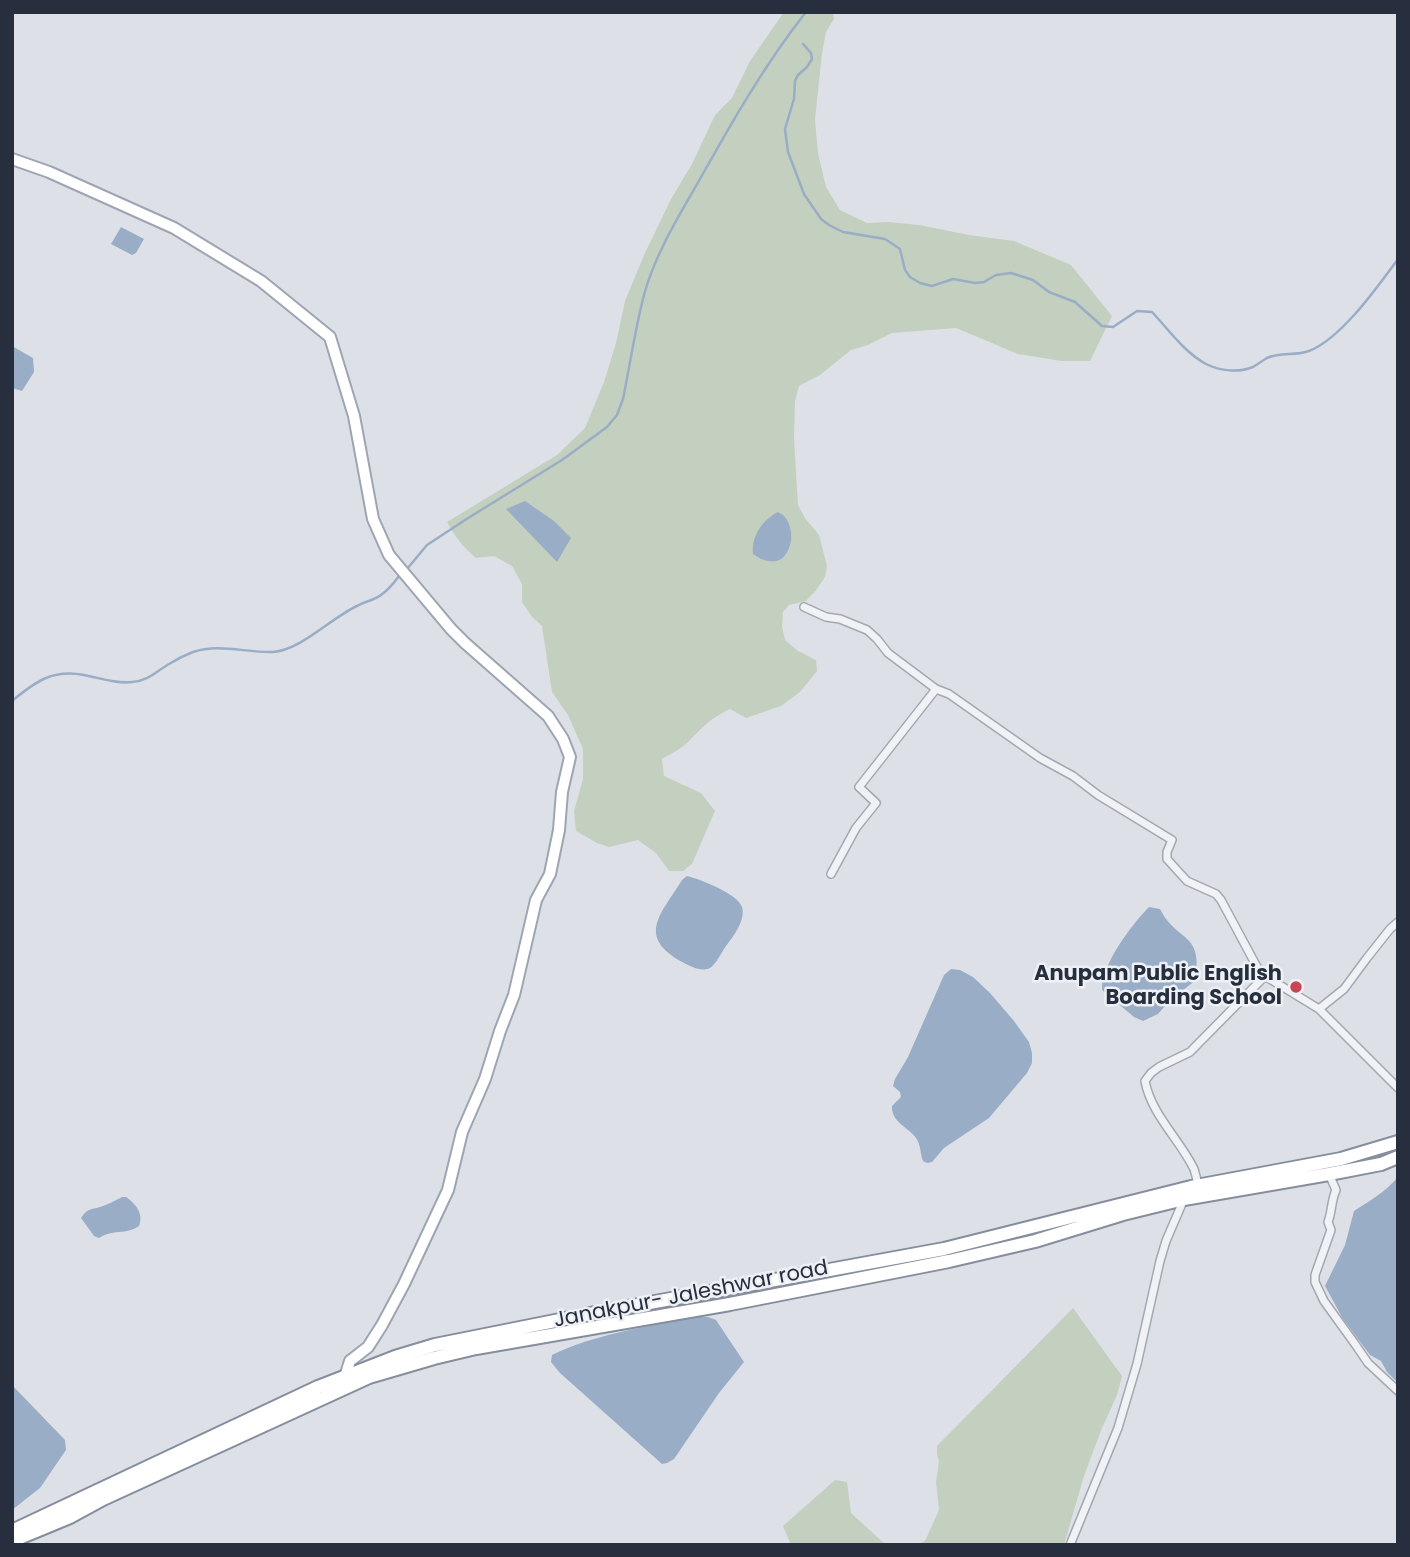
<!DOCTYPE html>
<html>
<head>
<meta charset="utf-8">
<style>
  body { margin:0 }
  #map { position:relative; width:1410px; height:1557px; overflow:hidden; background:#dde1e7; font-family:Poppins,sans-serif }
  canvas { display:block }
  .frame { position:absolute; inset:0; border:14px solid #272e3d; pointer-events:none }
</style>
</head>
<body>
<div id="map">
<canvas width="1410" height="1557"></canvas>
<div class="frame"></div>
</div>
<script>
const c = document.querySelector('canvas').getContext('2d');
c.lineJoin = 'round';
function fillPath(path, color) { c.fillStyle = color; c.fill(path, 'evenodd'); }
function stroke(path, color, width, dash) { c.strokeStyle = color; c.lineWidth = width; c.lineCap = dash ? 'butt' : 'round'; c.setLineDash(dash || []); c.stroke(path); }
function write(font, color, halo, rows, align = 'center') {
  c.font = font + ' Poppins,sans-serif'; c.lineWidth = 5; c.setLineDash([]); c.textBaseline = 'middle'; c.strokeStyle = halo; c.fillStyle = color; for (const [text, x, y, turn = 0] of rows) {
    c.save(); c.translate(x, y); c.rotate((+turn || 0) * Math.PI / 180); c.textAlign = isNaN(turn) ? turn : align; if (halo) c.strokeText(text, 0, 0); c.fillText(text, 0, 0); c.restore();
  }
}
const green = new Path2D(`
  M784,12H833L834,19L826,32L822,53L815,120L818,153L826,187L840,210L867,223L889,222L919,225L969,235L1014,241L1071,265L1112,316L1090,361H1062L1018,354L956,328L892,333L868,345L851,350L820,375L799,386L795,401L794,439L798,505L805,518L819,535L827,566L825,577L817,589L806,601L789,605L783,612L782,626L785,640L798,651L816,660L817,671L800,692L781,706L746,718L730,709C710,718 701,729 686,744C679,750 670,754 662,759L664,776L701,793L715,811L692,864L683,871H669L656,853L638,840L609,847L597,843L576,831L574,811L583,779V749L568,715L552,692L542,626L532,617L522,602V584L512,566L494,556L476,558C463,547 455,537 447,522L557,455L585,428L604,382L616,343L625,301L644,255L671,199L692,164L715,115L732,98L750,61Z
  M1073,1308L1122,1376L1117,1395L1102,1428L1084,1476L1064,1545H917L925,1541L939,1510L936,1482L939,1461L937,1454V1446Z
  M835,1480L847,1482L851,1513L886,1545H791L783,1526Z`);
const water = new Path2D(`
  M121,227L144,239L136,253L132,255L111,244Z
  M12,346L33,358L34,372L22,391L12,388Z
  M525,501L554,521L571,538L557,562L506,509Z
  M778,512C800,522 793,566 769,561C763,561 758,557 753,554C751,537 762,520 778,512Z
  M687,876C700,879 738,894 742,907C746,920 733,937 726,946C721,953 717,963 710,968C701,972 692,967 684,963C635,937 661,914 682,880Z
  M1149,907L1160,909C1177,943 1204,931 1195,981L1171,999L1158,1014L1143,1021L1134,1017L1102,990C1101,965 1132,924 1149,907Z
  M951,969L960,970L973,977L990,993L1014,1021L1029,1042L1032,1053V1063L1027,1073L989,1118L944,1148L932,1162L927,1163L923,1161C920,1153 921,1145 916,1138C908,1127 891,1122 892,1106L901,1097L900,1092L893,1086L895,1079L908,1057L944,975Z
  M1398,1177V1383L1387,1372L1381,1361L1370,1355L1343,1319L1325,1286L1345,1245L1354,1211C1372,1199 1384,1193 1398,1177Z
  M122,1197H126C136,1204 144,1214 139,1226C126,1235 113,1229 99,1238L94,1236L81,1218C88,1208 90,1210 100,1207C104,1206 119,1199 122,1197Z
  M693,1317H708L716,1320L744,1362L719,1393L674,1459L667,1463L662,1464L560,1373L551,1362L552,1355C595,1334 646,1327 693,1317Z
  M12,1385L65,1440L66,1450L40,1488L12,1510Z`);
const stream = new Path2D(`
  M803,44L811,53L812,59L807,67L798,75L795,81L794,99L785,129L788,152L804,194L821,219L829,225L843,232L885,239L900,249L905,270L910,277L920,283L932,286L953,279L975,283L984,282L996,275L1011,273L1033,280L1049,292L1075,302L1102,326L1113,327L1137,311L1152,312C1169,330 1184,352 1206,364C1220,371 1239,373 1253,367C1258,364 1262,361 1267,358C1280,352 1296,356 1309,351C1341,339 1378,286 1398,259
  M407,569L427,545L465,520L562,460L607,427L617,415L623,399C630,365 635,329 644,295C655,254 679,216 700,179C732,122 765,64 806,12
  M12,701C36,681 53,669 84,675C100,678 116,684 132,682C148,681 157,671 169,664C177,659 185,655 193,652C219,643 246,653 273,652C301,650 331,618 357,606C365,601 373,601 381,595C388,590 394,583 399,576`);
const street = new Path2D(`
  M804,607L826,617L840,619L867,630L877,639L888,653L936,689L949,694L1040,758L1073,776L1098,795L1172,840L1167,852V859L1187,881L1216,894L1221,900L1257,967L1265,976L1319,1009L1398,1088
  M831,874L856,828L876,803L859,787L936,689
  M1319,1009L1344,989L1367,958L1390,929L1398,922
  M1329,1174L1336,1190C1331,1201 1332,1212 1328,1222L1331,1230L1315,1275V1282L1324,1301L1355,1344L1368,1363L1398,1391
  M1198,1186C1197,1180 1196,1175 1194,1169C1180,1140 1151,1114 1145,1081L1151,1073L1159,1067L1190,1052L1265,976
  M1070,1545L1118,1428L1137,1364L1160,1261L1166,1241L1184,1199`);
const primary = new Path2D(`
  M12,159L49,172L174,228L261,281L330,337L354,416L373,519L389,555L451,629L465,643L548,716L563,739L570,757L562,792L559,830L550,874L536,900L514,995L500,1031L485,1079L462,1132L448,1190L404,1284L382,1325L368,1347L350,1361L345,1377L347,1382`);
const highway = new Path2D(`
  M12,1531L318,1387L395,1357L435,1345L600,1312L944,1249L1191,1187L1341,1159L1398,1142
  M12,1541L70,1517L103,1499L369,1377L434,1358L476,1348L730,1304L949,1261L1035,1241L1123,1214L1184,1199L1329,1174L1381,1164L1398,1157`);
const markers = [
  [1296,987,7,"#c94554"]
];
const poiNames = [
  ["Anupam Public English",1282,975],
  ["Boarding School",1282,999]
];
const streetNames = [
  ["Janakpur- Jaleshwar road",691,1295,-11]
];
fillPath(green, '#c3d0bf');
fillPath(water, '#99adc6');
stroke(stream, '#99adc6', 2.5);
stroke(street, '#a3a8b1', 10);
stroke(primary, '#9da5b2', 14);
stroke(highway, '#858e9d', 16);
stroke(street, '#f0f2f5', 7);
stroke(primary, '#fff', 10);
stroke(highway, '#fff', 12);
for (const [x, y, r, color] of markers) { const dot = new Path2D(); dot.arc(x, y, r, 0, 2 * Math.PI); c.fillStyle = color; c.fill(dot); stroke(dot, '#edf0f4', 2.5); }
write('bold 21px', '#272e3d', '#edf0f4', poiNames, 'right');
write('21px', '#272e3d', '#edf0f4', streetNames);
</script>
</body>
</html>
